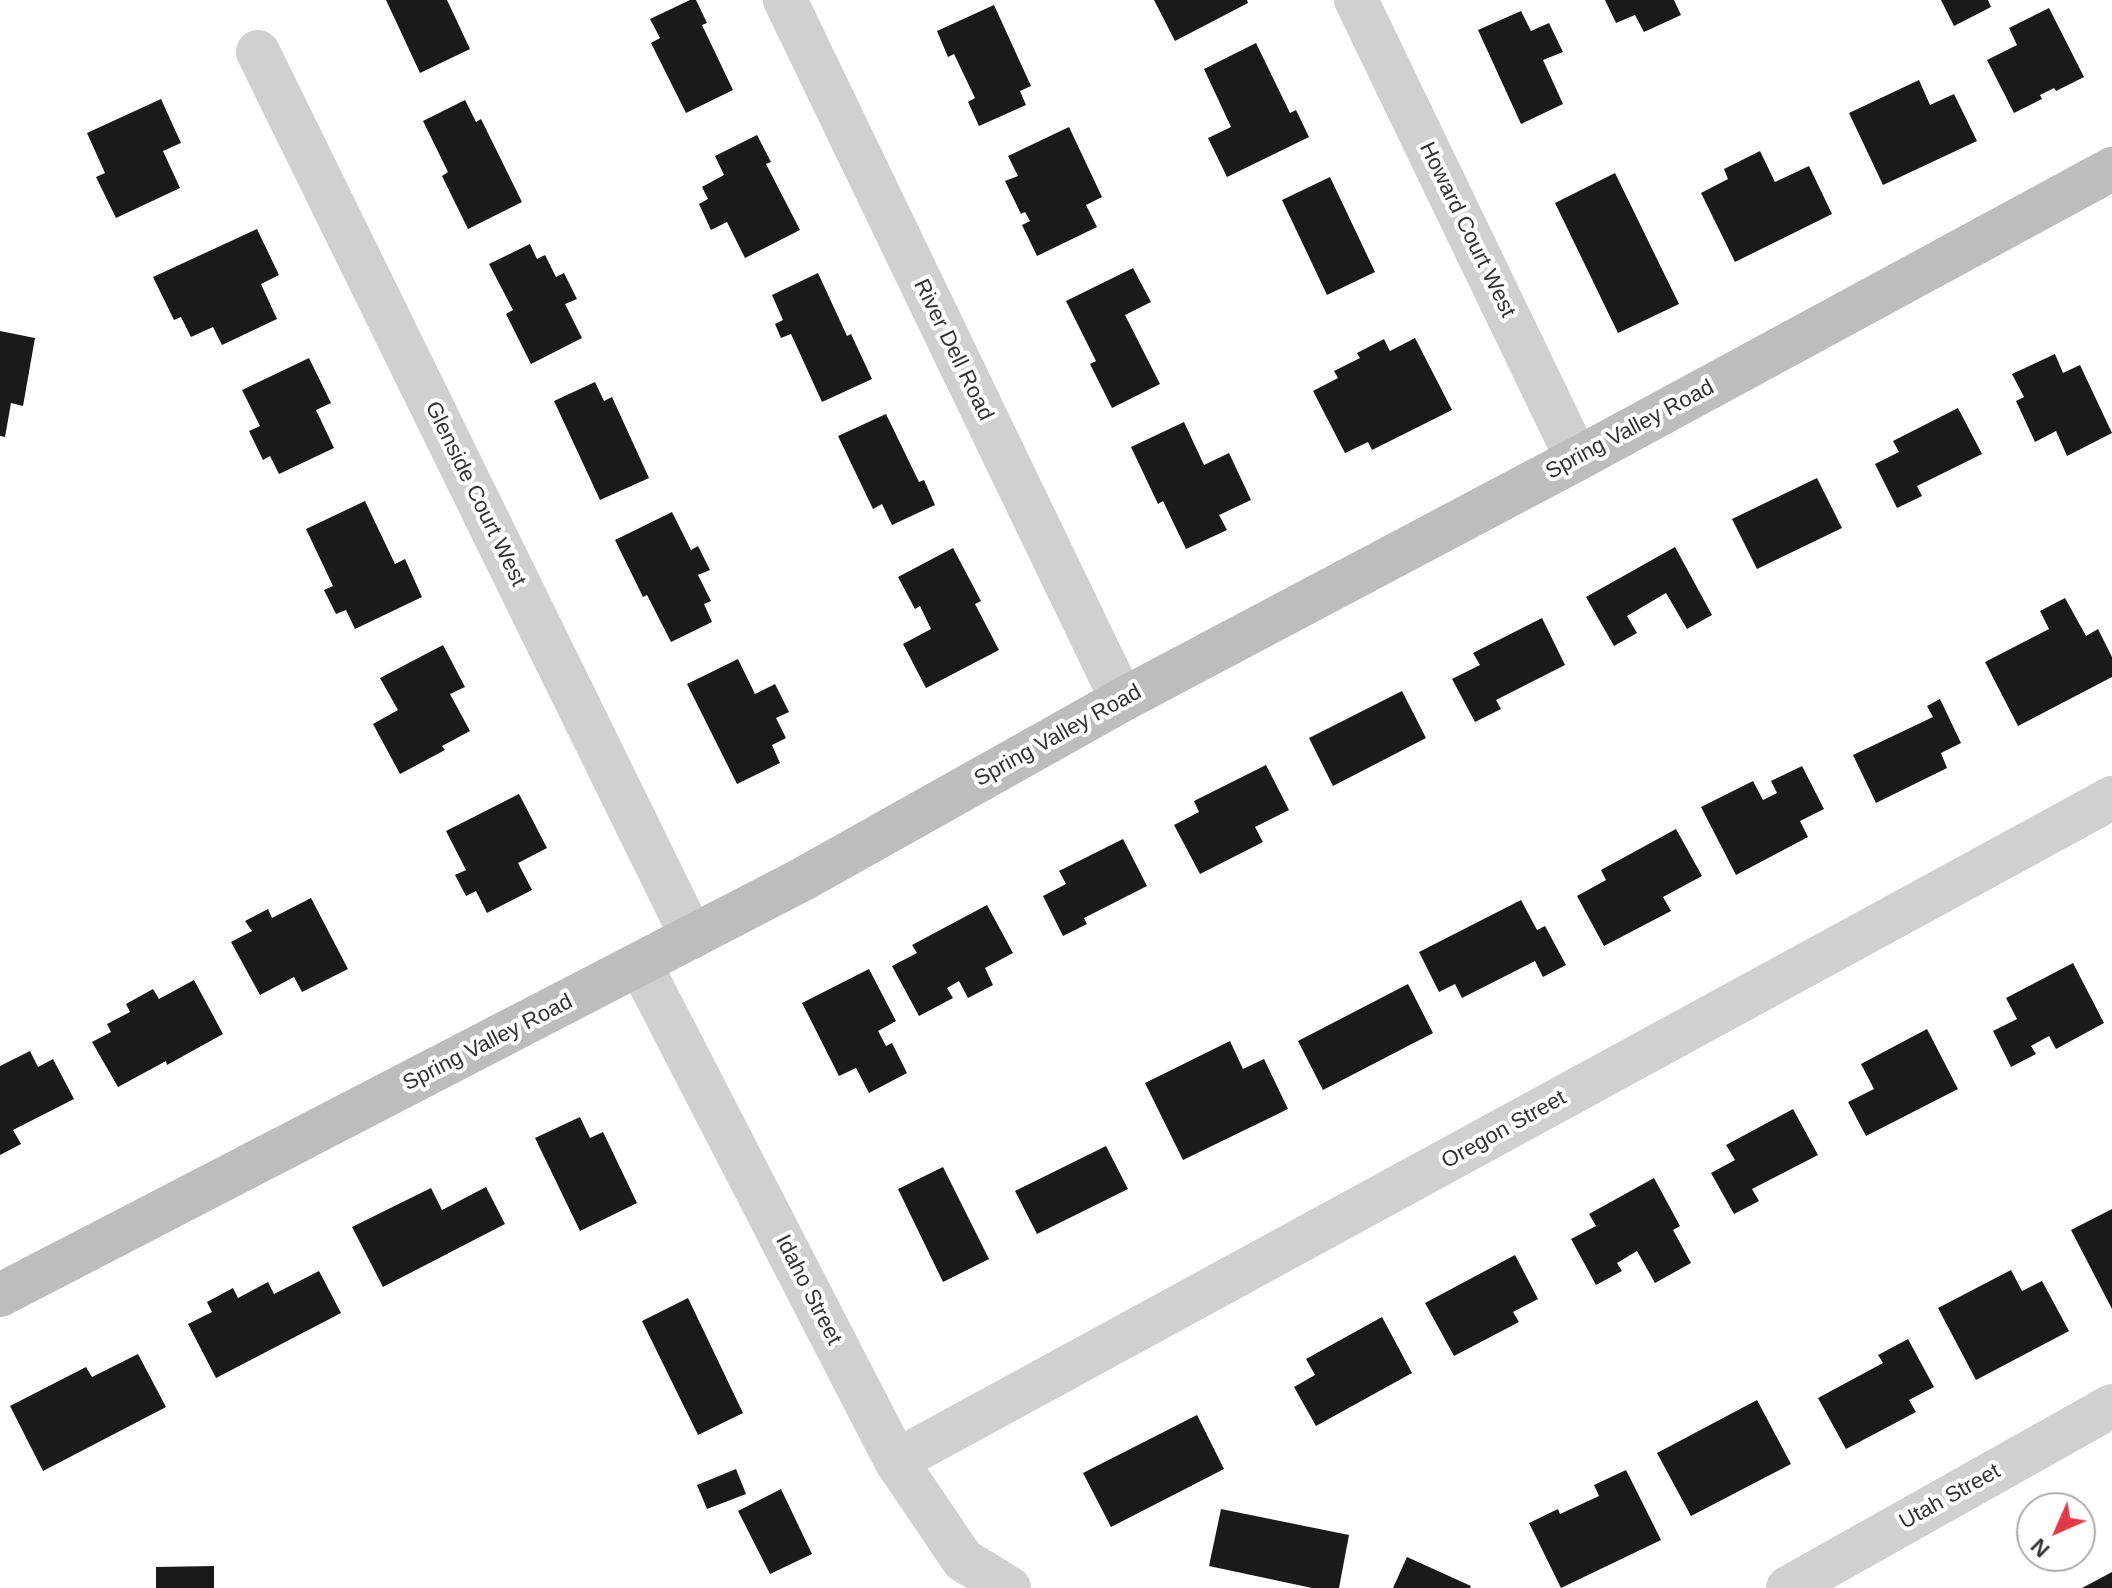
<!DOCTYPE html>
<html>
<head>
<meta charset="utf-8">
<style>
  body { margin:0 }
  #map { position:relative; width:2112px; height:1588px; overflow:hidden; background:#fff; font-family:Arial,sans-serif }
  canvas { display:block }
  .north { position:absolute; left:2016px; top:1492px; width:80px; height:80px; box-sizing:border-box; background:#fff; border:2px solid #adadad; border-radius:50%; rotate:225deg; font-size:22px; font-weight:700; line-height:32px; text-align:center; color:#333 }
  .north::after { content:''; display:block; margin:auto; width:28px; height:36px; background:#e63946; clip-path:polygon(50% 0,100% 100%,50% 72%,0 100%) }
</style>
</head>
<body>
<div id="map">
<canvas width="2112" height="1588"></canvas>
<div class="north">N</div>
</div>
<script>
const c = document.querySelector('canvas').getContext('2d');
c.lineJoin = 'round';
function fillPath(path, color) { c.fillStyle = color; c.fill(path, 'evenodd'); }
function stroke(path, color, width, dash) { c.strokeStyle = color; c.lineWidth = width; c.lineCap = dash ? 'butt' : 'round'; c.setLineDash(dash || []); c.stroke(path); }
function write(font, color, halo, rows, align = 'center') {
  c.font = font + ' Arial,sans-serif'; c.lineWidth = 8; c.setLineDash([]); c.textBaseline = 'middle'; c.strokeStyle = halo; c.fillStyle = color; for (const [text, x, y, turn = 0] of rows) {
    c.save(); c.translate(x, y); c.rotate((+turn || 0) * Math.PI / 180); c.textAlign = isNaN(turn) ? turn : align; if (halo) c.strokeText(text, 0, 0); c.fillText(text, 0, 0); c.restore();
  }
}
const building = new Path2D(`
  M386,0H447L470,49L420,73Z
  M690,0H696L707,23L702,25L733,90L686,113L651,43L660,38L650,19Z
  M1154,0H1247L1248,3L1175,41Z
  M1605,0H1674L1681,15L1644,32L1635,15L1616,23Z
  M1941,0H1988L1991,7L1954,26Z
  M994,5L1031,86L1020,91L1026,105L979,126L968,102L975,98L954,54L948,57L937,31Z
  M2049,8L2084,77L2056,91L2054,88L2040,95L2042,99L2014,113L1987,60L2017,45L2009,28Z
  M1521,11L1531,31L1549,23L1563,52L1543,60L1563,104L1521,124L1478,30Z
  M1256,43L1290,113L1296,110L1309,137L1227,177L1208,138L1231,127L1204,69Z
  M1919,80L1930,105L1954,94L1977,141L1883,185L1849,113Z
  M161,99L181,143L163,151L180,188L116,218L96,177L105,173L87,133Z
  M465,100L476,122L481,119L522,202L468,229L442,176L448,172L423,121Z
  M1069,127L1102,197L1086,205L1097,227L1037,256L1022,225L1030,221L1025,212L1021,214L1005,181L1018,176L1008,156Z
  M757,135L771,162L766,164L800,230L745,258L727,222L711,230L699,204L708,199L702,187L724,175L715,156Z
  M1760,151L1775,182L1809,166L1832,214L1735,262L1701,193L1728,179L1724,169Z
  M1615,173L1679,304L1618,333L1555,203Z
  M1330,177L1375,272L1327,295L1282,200Z
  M257,229L279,275L261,284L277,319L222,345L213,327L191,337L181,317L174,320L153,277Z
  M530,244L537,259L545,255L556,277L564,273L577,299L565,304L582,338L531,364L506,314L513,310L489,264Z
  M1133,268L1151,302L1125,315L1160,384L1112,408L1090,364L1096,361L1066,301Z
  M818,273L847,336L851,334L872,379L822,402L791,334L781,338L775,324L783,320L772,295Z
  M0,331L35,338L23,406L11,403L5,437L0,436Z
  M1415,338L1452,410L1372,450L1368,442L1345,453L1313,391L1338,378L1334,371L1360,358L1357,353L1384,339L1390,351Z
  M2055,354L2063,373L2080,365L2112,433L2067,456L2056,431L2035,442L2016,401L2024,397L2012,374Z
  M309,358L331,403L316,410L334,448L279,474L270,456L263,460L249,431L260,426L242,390Z
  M595,382L604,401L612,397L649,478L600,500L554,401Z
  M1958,408L1982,454L1917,486L1922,496L1897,508L1875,464L1899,452L1893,441Z
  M886,414L919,482L924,480L935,505L892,525L882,504L873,509L838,436Z
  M1184,422L1204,465L1229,453L1251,500L1219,515L1227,530L1186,549L1163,501L1158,504L1131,447Z
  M1817,478L1842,528L1757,569L1732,519Z
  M365,501L395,564L405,559L422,597L355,629L346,610L336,614L324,590L333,586L306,529Z
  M672,512L691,550L698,546L710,570L698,575L711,601L704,604L712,622L671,642L647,595L643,597L615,540Z
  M1675,547L1712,615L1687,629L1666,593L1627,616L1637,633L1614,646L1586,597Z
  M953,548L981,601L975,604L999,650L926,688L903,644L931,629L920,606L915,609L898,577Z
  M2065,598L2086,636L2098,629L2112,657V677L2018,726L1985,662L2049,629L2040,611Z
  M1542,618L1565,665L1496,700L1501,709L1475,722L1452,679L1480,665L1473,653Z
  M443,645L465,687L450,694L470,731L442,746L445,750L400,774L373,724L398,710L380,678Z
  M738,659L755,694L775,684L789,712L776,718L786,738L772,745L780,763L737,784L687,684Z
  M1402,691L1426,738L1333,786L1309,738Z
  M1940,699L1961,743L1941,753L1947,768L1876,803L1853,755L1933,717L1927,706Z
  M1266,765L1289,810L1255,827L1263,842L1200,874L1174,825L1199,812L1194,801Z
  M1802,766L1824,809L1800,821L1808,837L1736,875L1701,807L1753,781L1763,800L1777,793L1771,781Z
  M519,794L547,848L518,863L532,890L487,913L476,891L466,896L455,875L466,870L446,831Z
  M1676,829L1702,876L1663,897L1671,911L1604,946L1577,896L1606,880L1601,870Z
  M1123,839L1147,886L1084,918L1087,924L1063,936L1043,896L1066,884L1059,871Z
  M311,898L348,969L302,992L294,977L260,995L231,942L252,931L245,921L268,909L272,918Z
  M1521,900L1537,930L1545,926L1566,965L1543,977L1535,961L1462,998L1455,984L1439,992L1419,952Z
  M987,905L1013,953L985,968L993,985L968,998L959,981L947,988L953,998L919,1016L892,966L917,953L912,945Z
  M2073,963L2104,1023L2056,1049L2049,1036L2031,1046L2036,1054L2011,1067L1993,1031L2017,1019L2006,998Z
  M869,969L896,1021L878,1031L886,1046L892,1043L907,1073L869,1093L856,1068L839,1076L802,1003Z
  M194,980L223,1034L167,1065L166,1061L118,1087L92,1042L111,1032L107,1024L130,1012L126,1004L153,989L159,999Z
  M1408,984L1433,1033L1323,1090L1298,1041Z
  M1927,1029L1958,1089L1866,1136L1848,1102L1874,1089L1861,1064Z
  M1230,1041L1243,1069L1264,1059L1288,1109L1183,1160L1145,1083Z
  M30,1051L38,1067L53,1059L74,1099L13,1130L21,1144L0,1155V1066Z
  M1793,1109L1818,1155L1752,1189L1759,1201L1734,1214L1711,1173L1735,1160L1726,1145Z
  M580,1117L590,1138L603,1132L637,1203L580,1231L535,1138Z
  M1106,1146L1128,1189L1037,1234L1015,1191Z
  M943,1167L989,1259L943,1282L898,1189Z
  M1654,1178L1680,1226L1673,1230L1691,1263L1655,1283L1637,1251L1617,1263L1622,1271L1596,1285L1571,1239L1596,1226L1589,1214Z
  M486,1187L505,1224L383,1287L352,1227L431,1188L442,1210Z
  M2112,1209V1309L2071,1230Z
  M1515,1255L1538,1299L1513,1312L1519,1322L1454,1356L1425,1303Z
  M2011,1270L2022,1291L2042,1281L2069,1331L1976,1380L1938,1308Z
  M319,1271L341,1313L216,1378L188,1324L212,1312L207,1302L233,1288L238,1298L268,1282L274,1294Z
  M688,1298L743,1413L698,1435L642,1321Z
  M1382,1317L1412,1373L1316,1426L1294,1387L1315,1375L1306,1359Z
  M1908,1339L1934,1387L1909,1400L1916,1412L1846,1449L1818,1398L1883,1363L1878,1355Z
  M138,1354L166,1407L43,1471L10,1406L86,1367L92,1377Z
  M1757,1400L1791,1464L1691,1516L1657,1453Z
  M1197,1415L1224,1469L1111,1527L1083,1473Z
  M736,1469L746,1494L707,1509L697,1485Z
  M1626,1470L1661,1540L1561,1588L1529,1523L1558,1509L1560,1514L1599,1496L1594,1485Z
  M781,1489L812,1554L770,1574L738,1511Z
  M1221,1509L1349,1535L1339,1588H1312L1209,1566Z
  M1407,1557L1471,1586L1470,1588H1393Z
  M214,1566V1588H156V1567Z
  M2112,1572V1588H2082Z`);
const street = new Path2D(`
  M785,0L1122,700
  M1356,0L1577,459
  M258,52L692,937
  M640,964L896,1461L963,1560L1009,1588
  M896,1461L2112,798
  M1788,1588L2112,1406`);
const secondary = new Path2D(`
  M0,1295L803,879L1122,700L1577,459L2112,169`);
const streetNames = [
  ["Howard Court West",1467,230,64],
  ["River Dell Road",953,350,64],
  ["Spring Valley Road",1630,430,-28],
  ["Glenside Court West",475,494,64],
  ["Spring Valley Road",1058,736,-29],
  ["Spring Valley Road",488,1043,-27],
  ["Oregon Street",1504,1130,-29],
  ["Idaho Street",808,1290,63],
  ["Utah Street",1950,1497,-29]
];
fillPath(building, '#1a1a1a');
stroke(street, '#d0d0d0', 44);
stroke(secondary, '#bdbdbd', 44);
write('22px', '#333', '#fff', streetNames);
</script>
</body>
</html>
